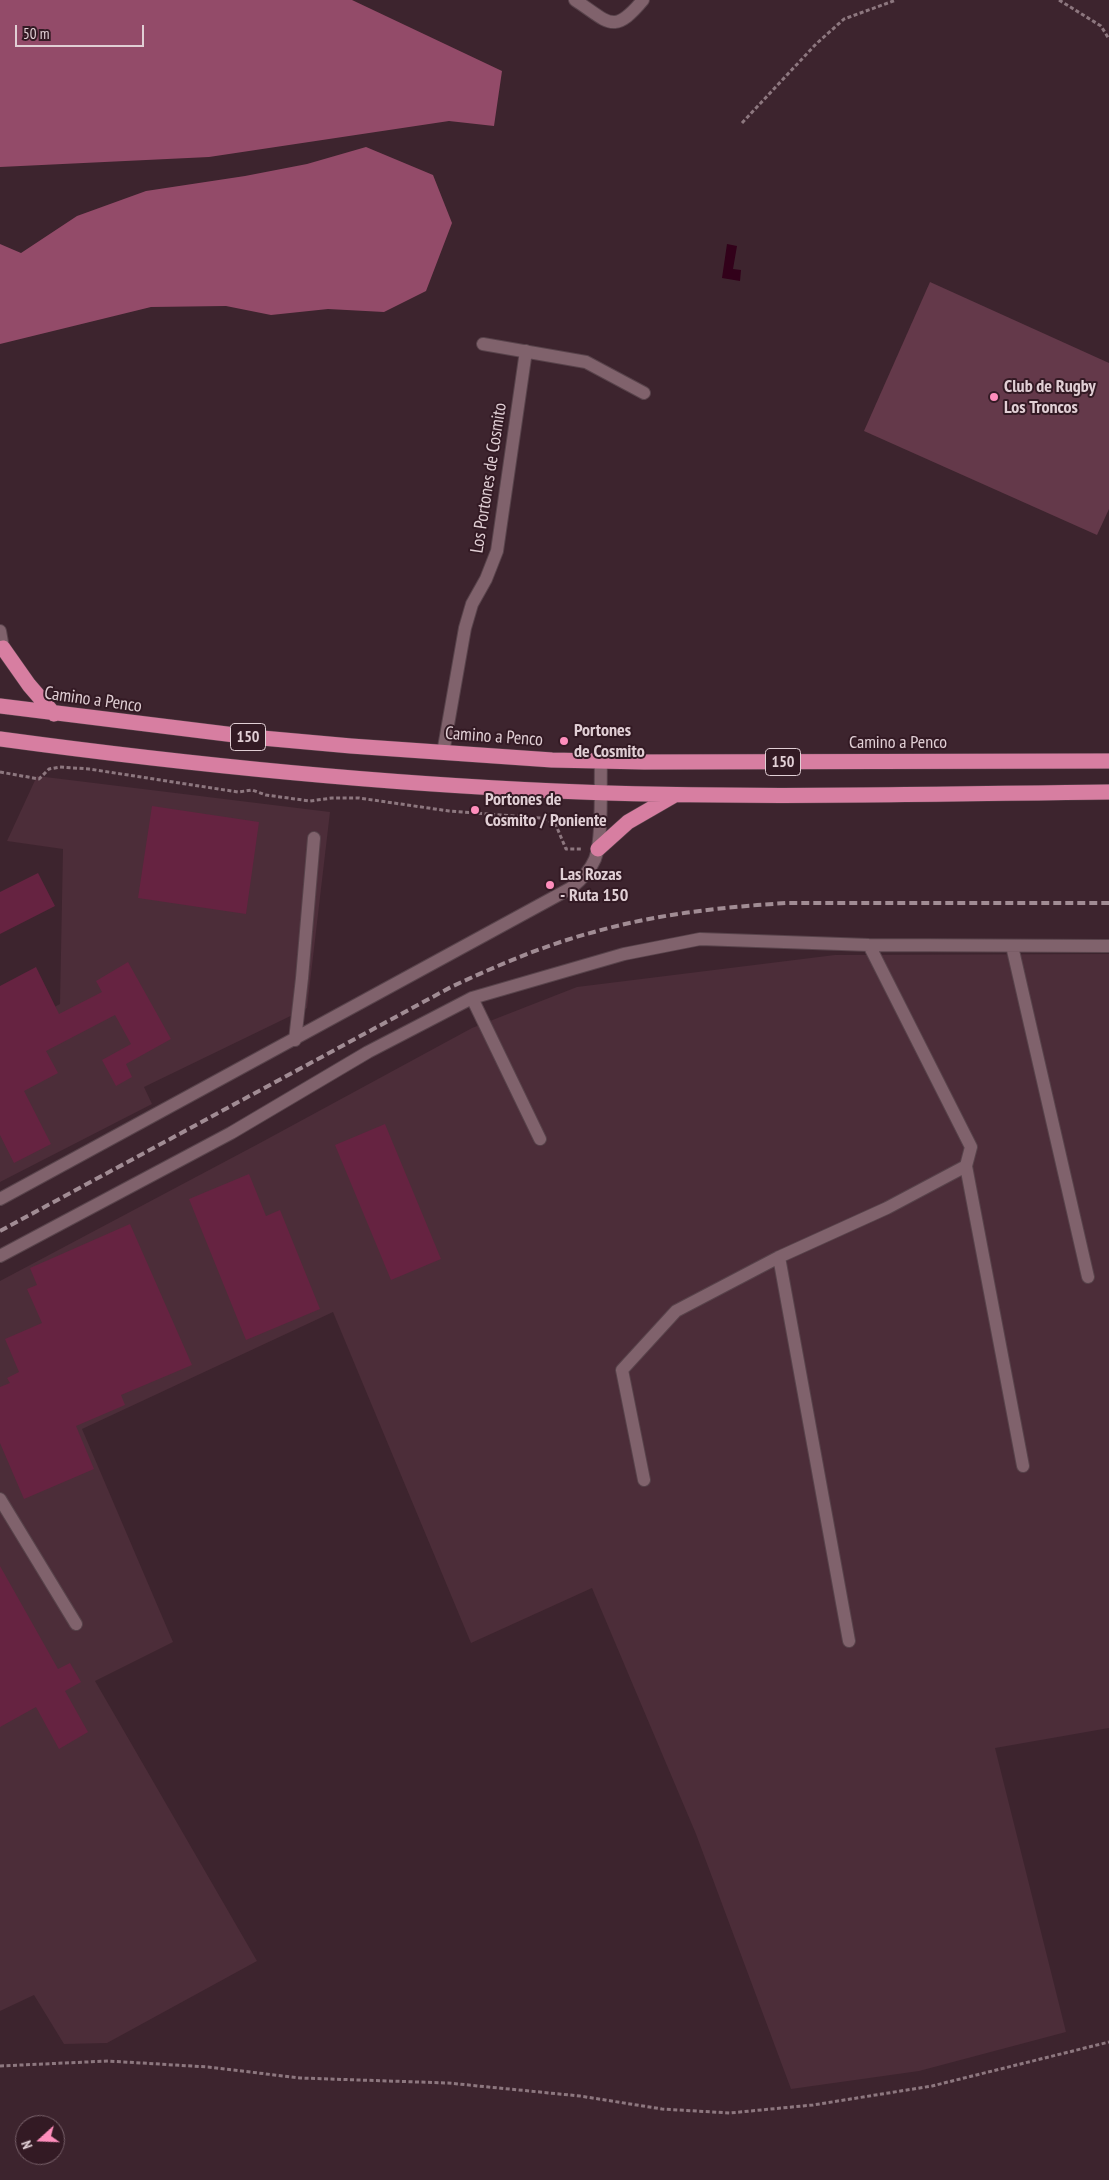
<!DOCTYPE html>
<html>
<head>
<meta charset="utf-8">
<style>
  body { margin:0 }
  #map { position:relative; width:1109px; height:2180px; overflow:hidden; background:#3d242e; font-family:"PT Sans Narrow",sans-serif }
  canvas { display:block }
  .north { position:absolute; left:15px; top:2115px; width:50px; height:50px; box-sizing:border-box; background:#331a24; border:1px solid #79626b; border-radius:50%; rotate:250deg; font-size:14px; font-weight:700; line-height:20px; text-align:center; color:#e1cfd5 }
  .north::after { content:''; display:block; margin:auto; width:18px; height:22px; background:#fe8ebc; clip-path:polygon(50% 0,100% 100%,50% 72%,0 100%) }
  .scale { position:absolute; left:15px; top:25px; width:129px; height:22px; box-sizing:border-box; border:2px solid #e1cfd5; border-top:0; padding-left:6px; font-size:15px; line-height:18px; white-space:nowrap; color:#e1cfd5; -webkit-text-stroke:4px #331a24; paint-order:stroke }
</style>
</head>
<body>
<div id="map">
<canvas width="1109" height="2180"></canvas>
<div class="north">N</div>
<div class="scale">50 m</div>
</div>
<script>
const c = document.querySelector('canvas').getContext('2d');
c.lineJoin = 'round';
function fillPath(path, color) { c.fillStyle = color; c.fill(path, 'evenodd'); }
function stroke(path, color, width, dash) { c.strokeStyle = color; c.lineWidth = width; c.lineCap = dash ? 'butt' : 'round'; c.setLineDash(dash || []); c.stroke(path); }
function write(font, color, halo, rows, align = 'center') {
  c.font = font + ' "PT Sans Narrow",sans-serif'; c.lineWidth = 4; c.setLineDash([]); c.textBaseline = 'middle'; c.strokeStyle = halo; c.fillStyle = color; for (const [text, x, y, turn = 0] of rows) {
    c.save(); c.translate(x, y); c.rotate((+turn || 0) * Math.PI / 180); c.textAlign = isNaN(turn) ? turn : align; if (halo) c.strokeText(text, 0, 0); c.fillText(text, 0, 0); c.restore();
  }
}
const built = new Path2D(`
  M37,776L330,812L307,1008L144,1087L152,1104L0,1182V1036L60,1004L63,849L7,841Z
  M1109,954V1728L995,1748L1066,2032L919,2071L791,2089L696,1834L592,1588L471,1643L333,1312L82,1429L173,1642L95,1681L257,1961L107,2043L64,2044L34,1995L0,2011V1281L260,1143L472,1028L577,987L835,955Z`);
const green = new Path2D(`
  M930,282L1109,363V509L1097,535L864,431Z`);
const forest = new Path2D(`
  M0,0H352L502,71L494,126L449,121L209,157L0,167Z
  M366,147L433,175L452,223L426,291L384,312L328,309L271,315L226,306L151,307L0,344V244L21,253L77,216L146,191L245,176L307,164Z`);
const water = new Path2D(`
  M727,244L737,246L733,269L741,270L740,281L722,278Z`);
const building = new Path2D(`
  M152,806L259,822L246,914L138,898Z
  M38,873L55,906L0,934V892Z
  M128,962L171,1039L126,1064L132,1077L116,1086L102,1060L131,1044L115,1015L46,1051L58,1073L24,1091L51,1144L14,1163L0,1135V986L36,967L59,1014L102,992L96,981Z
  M385,1124L441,1259L391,1280L335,1145Z
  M249,1174L266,1216L280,1210L320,1309L246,1340L189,1199Z
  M130,1224L192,1365L121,1395L125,1405L76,1426L94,1469L24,1499L0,1443V1387L10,1383L7,1378L19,1372L5,1339L42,1323L27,1289L37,1285L30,1268Z
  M0,1566L58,1669L70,1663L81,1682L65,1691L88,1732L59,1749L36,1707L0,1727Z`);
const path = new Path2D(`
  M1059,0L1101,26L1109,39
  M742,123L816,44L844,19L896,0
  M0,772L39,779L49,769L60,767L89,769L238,792L252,790L266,795L310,801L332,798H359L449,811L541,818L555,823L566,849H582
  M0,2066L108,2061L208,2067L300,2078L448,2083L580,2096L662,2109L730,2113L813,2105L932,2086L1109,2042`);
const minor = new Path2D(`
  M575,0C609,22 613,36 643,0
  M483,344L586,362L644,393
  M0,631L3,648
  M443,753L465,628L472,604L486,579L497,551L526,351
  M1012,946L1088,1277
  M472,998L540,1139
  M295,1040L302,978L314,838
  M966,1166L1023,1466
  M0,1199L571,888C581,880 590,871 595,859C603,839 600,785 601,761
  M0,1256L231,1133L368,1052L472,998L624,954L700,939L869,945L1109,946
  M779,1257L849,1641
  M644,1480L622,1370L676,1311L779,1257L887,1208L966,1166L971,1147L869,945
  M0,1499L76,1624`);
const highway = new Path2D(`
  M3,648L29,685L54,714
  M0,706L251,737L351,746L552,760L644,762L1109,761
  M0,739C184,764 370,783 556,791C740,799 925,794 1109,792
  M598,849L628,822L673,796`);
const rail = new Path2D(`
  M0,1231L451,987C498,965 545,945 594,932C657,914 722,907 787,903H1109`);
const markers = [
  [994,397,5,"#fe8ebc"],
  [564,741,5,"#fe8ebc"],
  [475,810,5,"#fe8ebc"],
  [550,885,5,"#fe8ebc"]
];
const shields = [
  [248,737,35],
  [783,762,35]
];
const shieldNames = [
  ["150",248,737],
  ["150",783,762]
];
const poiNames = [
  ["Club de Rugby",1004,387],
  ["Los Troncos",1004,408],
  ["Portones",574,731],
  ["de Cosmito",574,752],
  ["Portones de",485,800],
  ["Cosmito / Poniente",485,821],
  ["Las Rozas",560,875],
  ["- Ruta 150",560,896]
];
const streetNames = [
  ["Los Portones de Cosmito",489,478,-81],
  ["Camino a Penco",93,700,8],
  ["Camino a Penco",494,737,4],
  ["Camino a Penco",898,743]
];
fillPath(built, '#4c2d39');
fillPath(green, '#64394a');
fillPath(forest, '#934b69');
fillPath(water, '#32011a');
fillPath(building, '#662341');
stroke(minor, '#58434b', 14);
stroke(highway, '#58434b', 16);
stroke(path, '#8d777f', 3, [4, 2.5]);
stroke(minor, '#80626c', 12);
stroke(highway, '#d77ea1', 15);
stroke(rail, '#a18c94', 4, [8, 4]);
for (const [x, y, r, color] of markers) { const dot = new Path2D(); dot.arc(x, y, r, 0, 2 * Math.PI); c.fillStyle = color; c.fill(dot); stroke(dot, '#331a24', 2); }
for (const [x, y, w] of shields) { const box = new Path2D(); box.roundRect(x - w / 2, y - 13.5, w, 27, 4); c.fillStyle = '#331a24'; c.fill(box); stroke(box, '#e1cfd5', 1); }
write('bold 16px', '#e1cfd5', null, shieldNames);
write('bold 18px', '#e1cfd5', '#331a24', poiNames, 'left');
write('18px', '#e1cfd5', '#331a24', streetNames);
</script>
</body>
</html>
